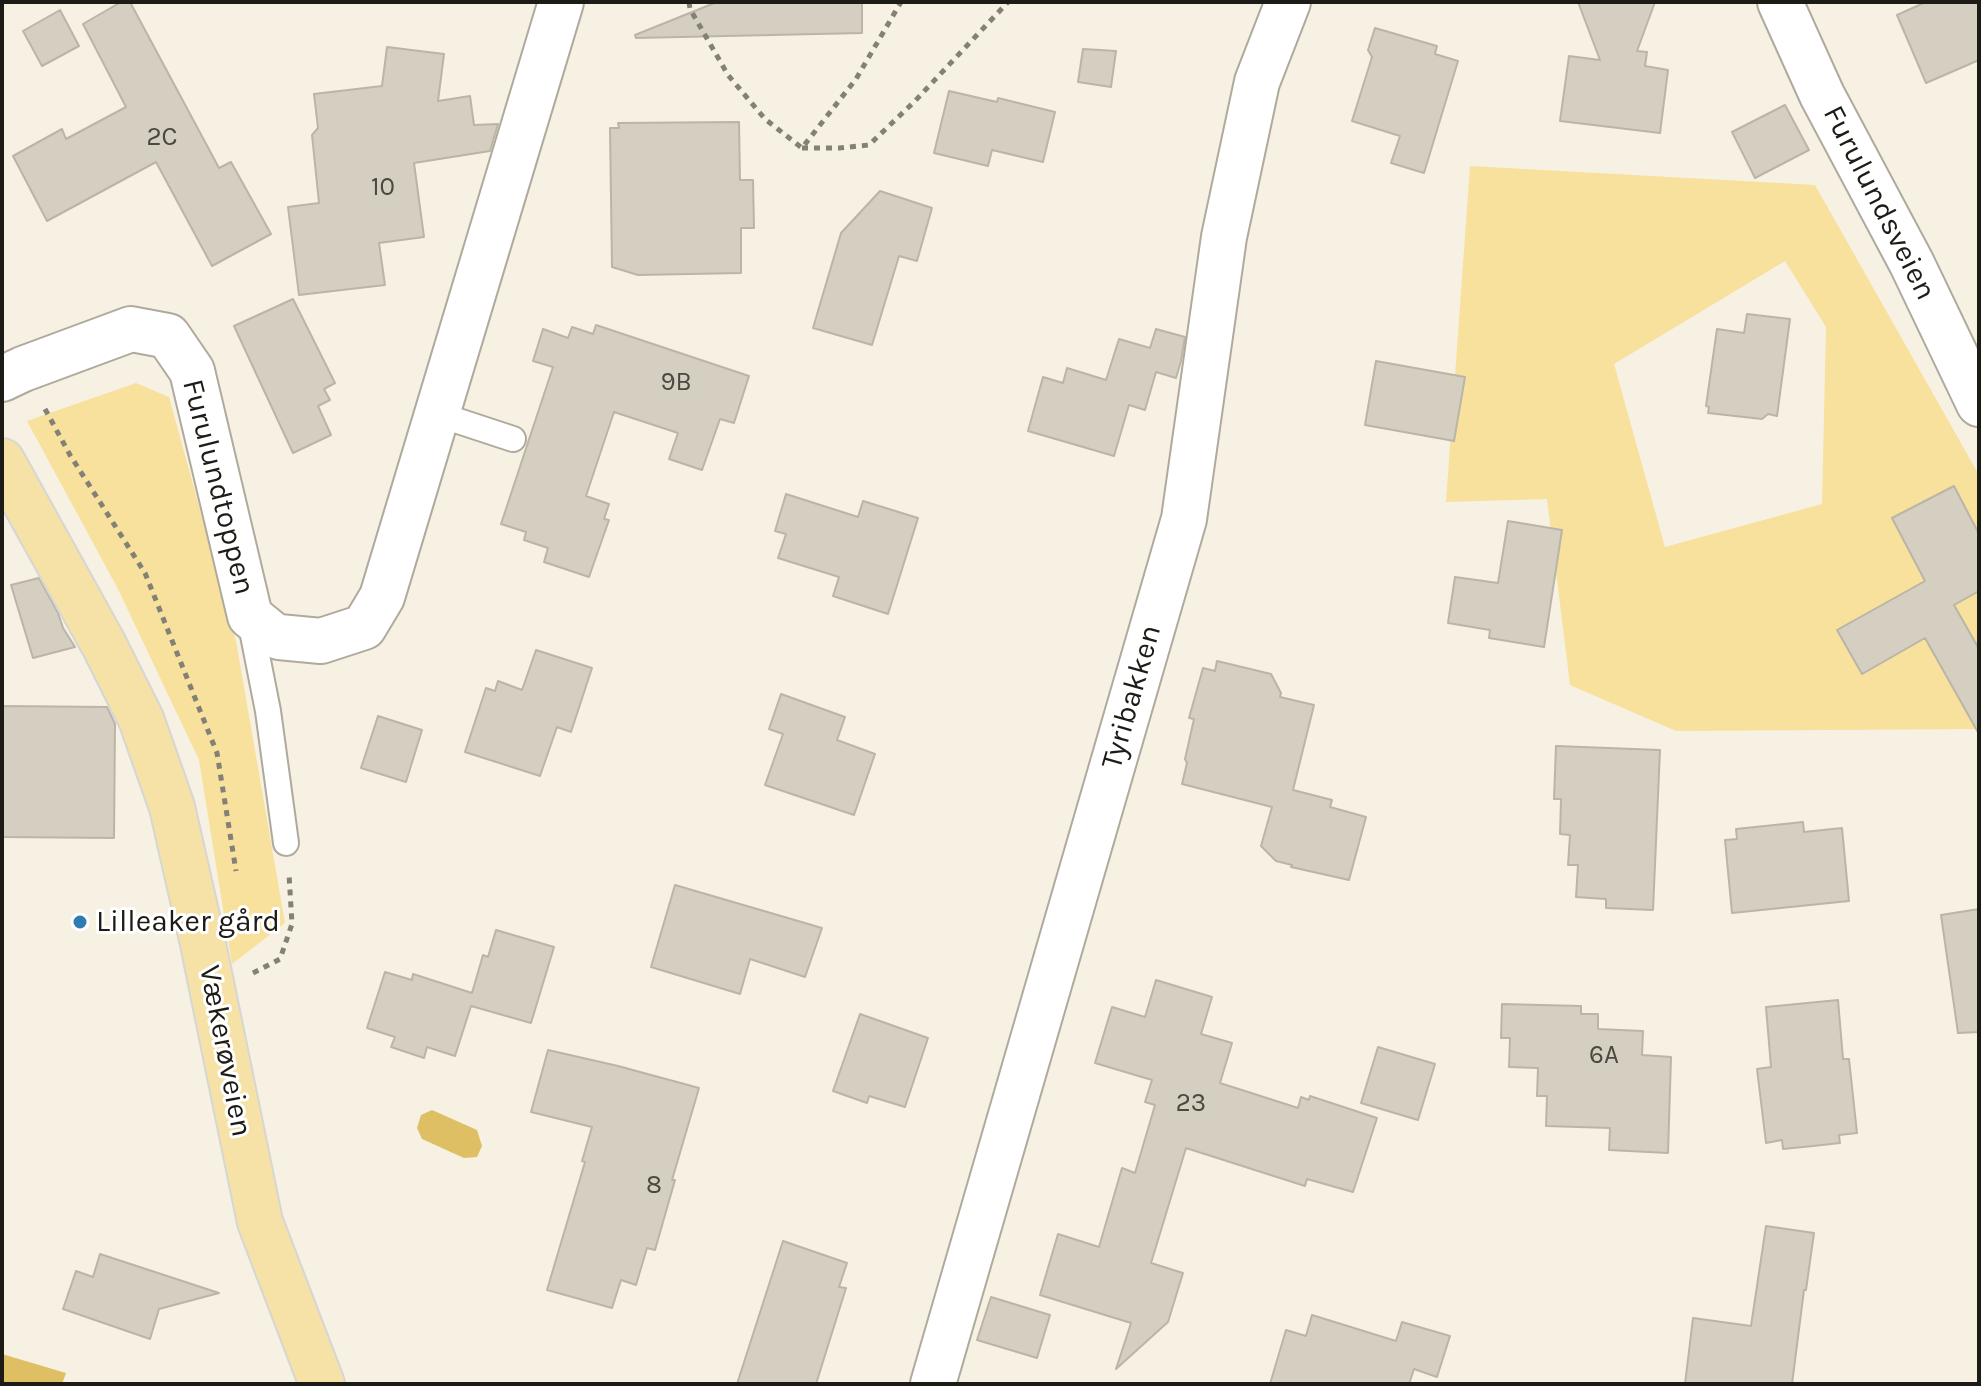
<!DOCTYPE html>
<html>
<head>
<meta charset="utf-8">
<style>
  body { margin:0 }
  #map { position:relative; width:1981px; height:1386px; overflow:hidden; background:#f6f1e2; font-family:Karla,sans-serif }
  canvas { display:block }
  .frame { position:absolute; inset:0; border:4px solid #1d1b16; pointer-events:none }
</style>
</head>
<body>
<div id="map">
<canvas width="1981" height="1386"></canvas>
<div class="frame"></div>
</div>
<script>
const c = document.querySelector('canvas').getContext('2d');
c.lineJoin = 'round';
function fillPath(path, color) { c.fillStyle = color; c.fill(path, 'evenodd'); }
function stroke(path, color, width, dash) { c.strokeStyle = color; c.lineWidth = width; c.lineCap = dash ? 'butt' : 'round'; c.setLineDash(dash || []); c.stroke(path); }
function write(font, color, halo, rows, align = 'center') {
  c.font = font + ' Karla,sans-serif'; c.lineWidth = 6; c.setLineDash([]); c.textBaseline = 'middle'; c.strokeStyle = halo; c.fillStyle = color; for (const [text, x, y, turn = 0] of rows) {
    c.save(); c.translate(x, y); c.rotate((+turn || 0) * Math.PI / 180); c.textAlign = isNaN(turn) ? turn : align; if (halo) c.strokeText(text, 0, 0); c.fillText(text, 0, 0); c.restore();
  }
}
const green = new Path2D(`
  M1470,166L1815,185L1979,475V729L1676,731L1570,685L1547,499L1446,502ZM1785,261L1826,327L1822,504L1665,547L1614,364Z
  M136,383L169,397L236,641L285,923L232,964L199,760L118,589L27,421Z`);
const water = new Path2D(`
  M432,1110L477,1130L482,1146L477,1157L464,1158L422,1139L417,1128L421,1115Z
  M2,1354L66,1373L62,1384H2Z`);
const building = new Path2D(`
  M121,2H130L219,168L231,162L271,234L212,266L156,162L47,221L13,156L62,129L66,139L126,107L83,24Z
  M717,2H862V33L636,38L635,35Z
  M1578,2H1655L1637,51L1647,52L1645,66L1668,70L1660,133L1560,121L1569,56L1600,60Z
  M1926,2H1979V60L1926,83L1897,15Z
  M60,10L79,46L42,66L23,31Z
  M1375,28L1437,46L1435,54L1458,61L1424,173L1391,163L1400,136L1352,121L1372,57L1368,50Z
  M387,47L444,54L438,101L470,96L474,125L498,124L490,151L414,163L424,237L379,243L385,285L299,295L288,207L319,203L312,135L318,128L314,94L382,86Z
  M1083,49L1116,51L1111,87L1078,82Z
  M949,91L997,102L998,98L1055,112L1043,162L992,150L988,166L934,153Z
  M1785,105L1809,150L1755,178L1732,132Z
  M739,122L740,180H753L754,228H741V273L638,275L612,267L610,128H619L618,123Z
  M880,191L932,208L917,261L899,256L872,345L813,328L841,233Z
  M293,299L335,383L324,389L330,400L318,406L331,435L293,453L234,326Z
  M1747,314L1790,319L1777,416L1768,414L1762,419L1708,413L1709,407L1706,406L1717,329L1744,333Z
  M596,325L749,376L734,423L720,419L702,470L669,459L678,433L614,412L586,496L609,504L604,519L609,520L589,577L544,562L548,548L524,540L526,532L501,524L553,367L533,361L543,329L568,338L572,327L593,334Z
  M1156,329L1185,337L1181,361L1176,378L1156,372L1145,410L1129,405L1114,456L1028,431L1043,377L1063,383L1067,368L1106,380L1119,339L1150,348Z
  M1376,361L1465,377L1454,441L1365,425Z
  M1954,486L1979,534V591L1954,605L1979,649V734L1925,638L1862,674L1837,630L1925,581L1892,518Z
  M786,494L858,517L863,501L918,518L888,614L833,596L839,577L778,558L786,534L775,531Z
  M1508,521L1562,530L1544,647L1489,638L1490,630L1448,623L1455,577L1498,583Z
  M39,578L58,613L63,628L75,647L33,658L11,585Z
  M536,650L592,668L571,732L557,727L540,776L465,752L486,688L495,691L498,681L522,690Z
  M1217,661L1271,674L1281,693L1280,697L1314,705L1293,790L1332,800L1330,807L1366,817L1349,880L1291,867L1292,865L1276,861L1261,846L1272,807L1182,784L1187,763L1185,759L1194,719L1189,718L1203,668L1215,671Z
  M781,694L845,717L837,740L875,754L854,815L765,785L783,734L769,729Z
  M2,706L107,707L115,724L114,838L2,837Z
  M378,716L422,730L406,782L361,768Z
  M1556,746L1660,750L1653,910L1606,908V899L1576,897L1578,865H1568L1570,835L1560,834L1561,799H1554Z
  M1803,822L1804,832L1842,828L1849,901L1732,913L1725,840L1737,839L1736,829Z
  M675,885L822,928L805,977L750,959L740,994L651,967Z
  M1979,909V1032L1958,1033L1941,915Z
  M496,930L554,947L531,1023L471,1006L455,1056L427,1047L424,1058L391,1047L395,1037L367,1028L385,972L412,980L413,974L472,993L483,955L488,957Z
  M1156,980L1212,997L1201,1034L1232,1043L1220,1083L1298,1108L1301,1097L1309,1100L1310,1096L1377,1118L1353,1192L1307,1179L1305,1186L1186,1148L1151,1263L1183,1273L1168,1322L1116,1369L1131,1323L1040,1295L1058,1234L1099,1247L1122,1168L1135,1173L1155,1105L1145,1102L1152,1080L1095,1063L1112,1007L1145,1017Z
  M1838,1000L1843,1059H1849L1857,1133L1839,1135L1840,1143L1813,1146L1783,1149L1782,1140L1766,1143L1757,1069L1771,1067L1766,1007Z
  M1502,1004L1581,1006V1014H1598V1029L1643,1031L1642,1055L1671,1057L1668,1153L1609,1150L1610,1128L1546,1126L1547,1096H1537L1538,1068L1509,1067L1510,1038H1501Z
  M860,1014L928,1038L905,1107L869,1096L867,1103L833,1091Z
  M1378,1047L1435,1064L1418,1120L1361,1103Z
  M548,1050L618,1066L699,1088L672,1180H675L655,1250L647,1248L636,1285L621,1280L612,1308L547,1290L585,1162L582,1161L592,1127L531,1112Z
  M1766,1226L1814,1233L1806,1290H1804L1792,1384H1685L1693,1318L1751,1326Z
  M783,1241L847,1263L839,1287L846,1288L816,1384H737Z
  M100,1254L219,1293L159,1309L150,1339L63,1309L76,1271L93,1277Z
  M991,1297L1050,1315L1037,1358L977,1340Z
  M1312,1315L1396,1341L1402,1322L1450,1336L1437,1377L1414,1369L1409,1384H1270L1286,1330L1306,1336Z`);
const path = new Path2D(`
  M689,2L690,9L728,75L765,119L802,148L856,79L901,2
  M802,148H839L869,145L915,101L1008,2
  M45,409L70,455L145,573L217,753L236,871
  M253,973L280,959L292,924L289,874`);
const lane = new Path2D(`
  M437,414L513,439
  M250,620L268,711L286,843`);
const street = new Path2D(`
  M1780,2L1822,95L1912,264L1979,404
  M2,379L23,369L131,329L168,336L192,371L250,616L272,634L279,637L321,641L364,627L382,597L561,2
  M933,1384L1184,519L1224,237L1257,82L1288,2`);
const primary = new Path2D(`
  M2,461L104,645L141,719L172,807L202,939L260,1222L322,1384`);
const markers = [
  [80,922,8,"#2f7db0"]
];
const numberNames = [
  ["2C",162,138],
  ["10",383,188],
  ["9B",676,383],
  ["6A",1604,1056],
  ["23",1191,1104],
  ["8",654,1186]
];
const streetNames = [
  ["Furulundsveien",1879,203,63],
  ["Furulundtoppen",218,487,76],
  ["Tyribakken",1132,697,-74],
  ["Vækerøveien",225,1051,79]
];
const poiNames = [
  ["Lilleaker gård",96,922]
];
fillPath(green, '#f8e09d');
fillPath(water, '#debf63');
fillPath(building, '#d4cfc1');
stroke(building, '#bab5a7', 2);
stroke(lane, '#afaa9d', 28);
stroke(street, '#afaa9d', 48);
stroke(primary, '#d6d6d5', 48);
stroke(path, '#838076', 5, [6, 6]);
stroke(lane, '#fff', 24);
stroke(street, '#fff', 44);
stroke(primary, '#f6e2a6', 44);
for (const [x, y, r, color] of markers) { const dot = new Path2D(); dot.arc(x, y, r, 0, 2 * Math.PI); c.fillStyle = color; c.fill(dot); stroke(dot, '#fff', 3); }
write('26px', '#4b4841', null, numberNames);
write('30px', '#1d1b16', '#fff', streetNames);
write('30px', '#1d1b16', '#fff', poiNames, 'left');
</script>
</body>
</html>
